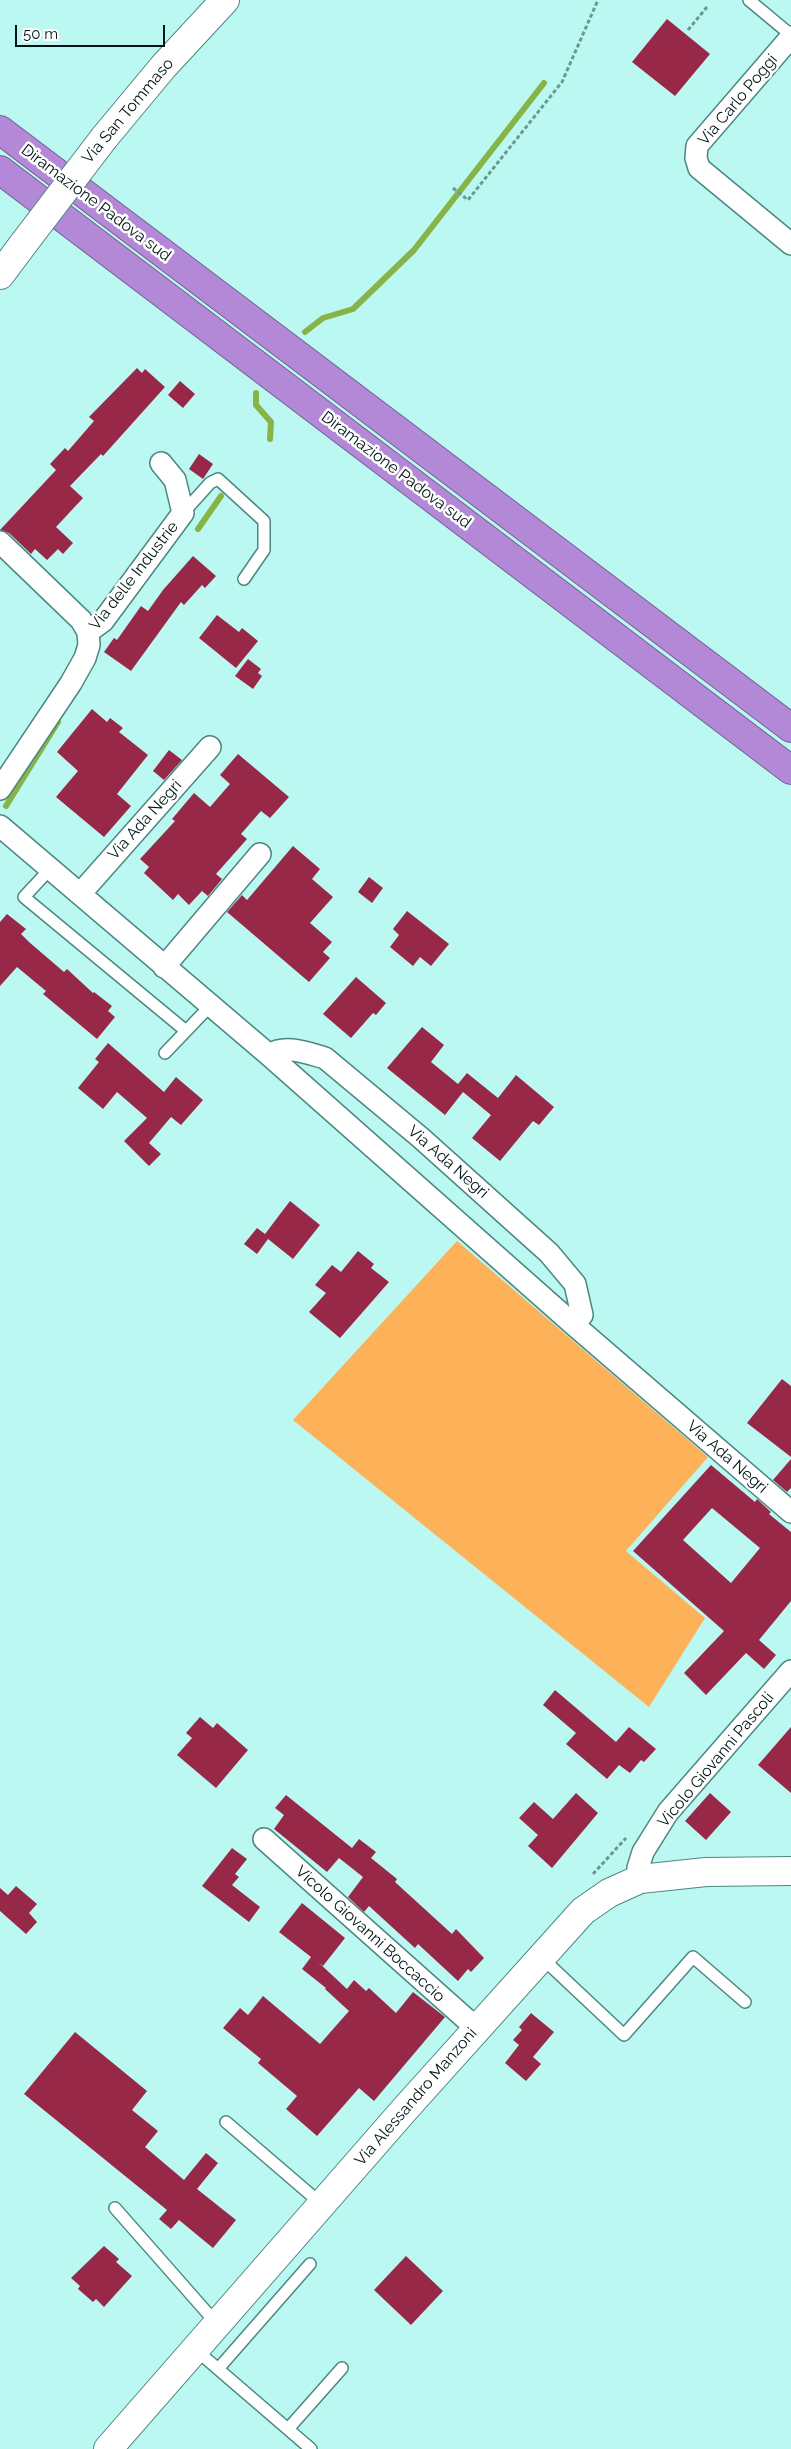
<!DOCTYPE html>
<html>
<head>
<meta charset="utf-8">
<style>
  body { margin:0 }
  #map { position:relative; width:791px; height:2449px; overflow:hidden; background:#bbf8f2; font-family:Raleway,sans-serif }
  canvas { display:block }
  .scale { position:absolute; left:15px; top:25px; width:150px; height:22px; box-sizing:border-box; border:2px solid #001514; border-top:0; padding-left:6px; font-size:15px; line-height:18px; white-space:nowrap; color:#001514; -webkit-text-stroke:4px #fff; paint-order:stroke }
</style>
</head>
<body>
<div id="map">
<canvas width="791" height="2449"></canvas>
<div class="scale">50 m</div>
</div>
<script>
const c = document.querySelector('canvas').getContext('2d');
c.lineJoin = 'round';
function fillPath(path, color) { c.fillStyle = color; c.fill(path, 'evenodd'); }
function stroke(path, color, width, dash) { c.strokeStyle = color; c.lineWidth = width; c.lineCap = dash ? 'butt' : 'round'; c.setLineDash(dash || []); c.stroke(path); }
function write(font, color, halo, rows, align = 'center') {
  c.font = font + ' Raleway,sans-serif'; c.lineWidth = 5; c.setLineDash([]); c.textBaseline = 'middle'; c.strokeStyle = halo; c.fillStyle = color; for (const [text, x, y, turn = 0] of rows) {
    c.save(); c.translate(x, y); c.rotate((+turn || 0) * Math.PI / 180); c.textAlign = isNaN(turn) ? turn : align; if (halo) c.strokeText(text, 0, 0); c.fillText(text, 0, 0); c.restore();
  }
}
const green = new Path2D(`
  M457,1241L708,1457L626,1551L705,1618L649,1707L293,1420Z`);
const stream = new Path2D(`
  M305,332L323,318L353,309L414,250L544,83
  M256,393V405L271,422L270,439
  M198,529L221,496
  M6,806L58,722`);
const building = new Path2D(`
  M667,19L710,54L675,96L632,62Z
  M137,368L142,373L145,369L165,387L103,456L101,454L70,486L83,498L56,527L73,543L63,554L58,549L47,560L35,549L31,554L9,533L0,530L56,470L50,464L65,448L68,451L94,421L89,417Z
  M180,381L195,394L183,408L168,395Z
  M199,454L213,464L203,479L189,469Z
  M193,556L216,576L205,588L202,585L184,605L181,602L131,671L104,652L114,638L117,640L141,606L148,611L163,590Z
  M217,615L239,632L242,628L258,641L236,668L199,638Z
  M248,659L261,669L258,673L262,676L253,689L235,676Z
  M92,709L107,722L110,718L123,728L119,732L148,755L117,794L131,806L104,837L56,797L78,771L57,752Z
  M169,750L182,760L164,780L153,771Z
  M238,754L289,797L270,818L261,811L241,834L247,839L216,874L222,879L208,896L202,891L189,905L178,894L173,900L144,873L149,867L140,859L175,821L172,819L194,793L210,807L230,784L220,775Z
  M293,846L320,869L312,879L333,897L310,923L332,942L323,952L330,958L309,982L227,912L242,895L247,900Z
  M369,877L383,888L372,903L358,892Z
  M407,911L449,944L431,966L420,957L413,966L390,947L399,935L393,929Z
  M7,914L26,929L21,934L29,942L64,972L67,969L93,993L94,992L112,1006L108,1011L115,1017L97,1039L43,994L46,991L17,967L0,986V922Z
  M356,977L386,1003L376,1015L373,1013L351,1038L323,1014Z
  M422,1027L444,1045L431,1062L458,1084L467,1073L498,1098L516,1075L554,1107L539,1125L533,1121L500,1161L472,1138L491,1115L463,1092L445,1115L387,1068Z
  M108,1043L164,1092L176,1077L203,1100L181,1125L171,1117L149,1143L161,1154L149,1166L124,1141L147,1118L117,1092L103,1109L78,1088L99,1062L95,1059Z
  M290,1201L320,1225L293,1259L268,1239L257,1254L244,1244L257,1228L265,1234Z
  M358,1251L374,1264L371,1268L389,1282L340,1338L309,1312L326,1293L315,1285L332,1265L341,1272Z
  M782,1379L791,1386V1457L747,1423Z
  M791,1459V1488L787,1492L773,1480Z
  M711,1465L755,1502L757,1499L771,1512L769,1514L791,1532V1601L759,1640L776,1655L764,1669L746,1653L706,1695L684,1673L724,1631L633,1551ZM712,1508L760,1548L731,1583L683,1540Z
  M555,1690L616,1742L629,1727L656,1749L644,1762L641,1760L630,1773L619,1765L607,1779L566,1744L576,1733L543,1705Z
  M200,1717L213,1728L217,1723L248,1750L216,1788L177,1755L192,1738L186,1733Z
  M791,1727V1793L758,1765Z
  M576,1793L598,1813L552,1868L528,1846L538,1835L519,1818L534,1802L553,1819Z
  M710,1793L731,1812L706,1840L685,1821Z
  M286,1795L352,1848L359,1839L376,1852L371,1858L397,1879L395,1882L452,1934L456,1929L484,1958L471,1972L468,1969L458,1981L418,1944L415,1948L369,1906L364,1912L348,1897L363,1877L339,1858L327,1872L274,1829L284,1815L275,1808Z
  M232,1848L247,1859L235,1874L239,1877L232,1885L260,1907L249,1922L202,1886Z
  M16,1886L37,1904L29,1913L37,1922L26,1934L0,1911V1888L8,1895Z
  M302,1903L345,1938L323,1966L318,1962L347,1989L354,1980L366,1991L369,1988L396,2013L413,1992L445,2017L374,2101L359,2088L317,2136L286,2109L297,2096L258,2063L261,2059L223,2028L240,2008L248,2015L263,1996L320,2044L349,2011L325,1989L326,1988L302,1969L311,1957L279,1932Z
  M531,2013L554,2032L533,2057L541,2064L526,2081L505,2063L519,2045L513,2040L522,2030L519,2027Z
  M75,2032L147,2091L132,2110L158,2131L145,2147L184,2180L206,2153L218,2163L197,2189L236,2220L213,2248L179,2220L171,2229L159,2219L167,2210L24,2094Z
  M104,2246L119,2259L116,2262L132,2276L104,2307L96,2299L93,2302L78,2289L80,2286L71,2278Z
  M406,2256L443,2291L411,2325L374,2290Z`);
const path = new Path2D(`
  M688,30L707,7
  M453,188L468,200L562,82L598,0
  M593,1874L626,1838`);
const lane = new Path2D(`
  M749,0L791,35
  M183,513L210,483L218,479L264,521V550L244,579
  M50,869L24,897L186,1031
  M165,1053L211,1005
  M541,1957L624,2035L693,1957L745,2002
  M226,2122L311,2195L323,2202
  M115,2208L217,2324
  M196,2350L311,2449
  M218,2369L310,2264
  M288,2429L342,2368`);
const street = new Path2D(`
  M791,37L697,146L696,158L699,168L791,244
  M0,542L81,620L88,632L89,645L85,658L71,683L0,789
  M88,632L103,621L183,513L175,480L161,463
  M0,826L269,1055L573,1324L791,1512
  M80,894L210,747
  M164,967L260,854
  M269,1055C285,1044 307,1053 325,1058L421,1138L549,1253L575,1284L582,1315L573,1324
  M264,1839L466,2019L478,2026
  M640,1879L638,1868L643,1852L668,1812L791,1671`);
const secondary = new Path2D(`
  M104,138L163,67L225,0
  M0,275L24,243
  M108,2449L405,2109L583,1911L609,1893L640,1879L706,1872L791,1871`);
const highway = new Path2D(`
  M0,130L791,728
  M0,170L791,770`);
const secondaryBridge = new Path2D(`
  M24,243L104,138`);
const streetNames = [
  ["Via Carlo Poggi",738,100,-50],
  ["Via San Tommaso",128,111,-50],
  ["Diramazione Padova sud",96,203,37],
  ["Diramazione Padova sud",396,470,37],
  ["Via delle Industrie",134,576,-52],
  ["Via Ada Negri",145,820,-48],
  ["Via Ada Negri",448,1162,41],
  ["Via Ada Negri",727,1457,41],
  ["Vicolo Giovanni Pascoli",716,1760,-50],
  ["Vicolo Giovanni Boccaccio",370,1934,42],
  ["Via Alessandro Manzoni",416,2097,-49]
];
fillPath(green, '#fdb259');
stroke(stream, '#87b446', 6);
fillPath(building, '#982848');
stroke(lane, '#4c8782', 14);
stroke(street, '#4c8782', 24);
stroke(secondary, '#4c8782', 30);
stroke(highway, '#746093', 30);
stroke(path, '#6b9794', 3, [4, 2.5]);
stroke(lane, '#fff', 11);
stroke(street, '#fff', 21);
stroke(secondary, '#fff', 28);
stroke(highway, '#b389d7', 28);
stroke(secondaryBridge, '#4c8782', 30, []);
stroke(secondaryBridge, '#fff', 28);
write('16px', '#001514', '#fff', streetNames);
</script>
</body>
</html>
